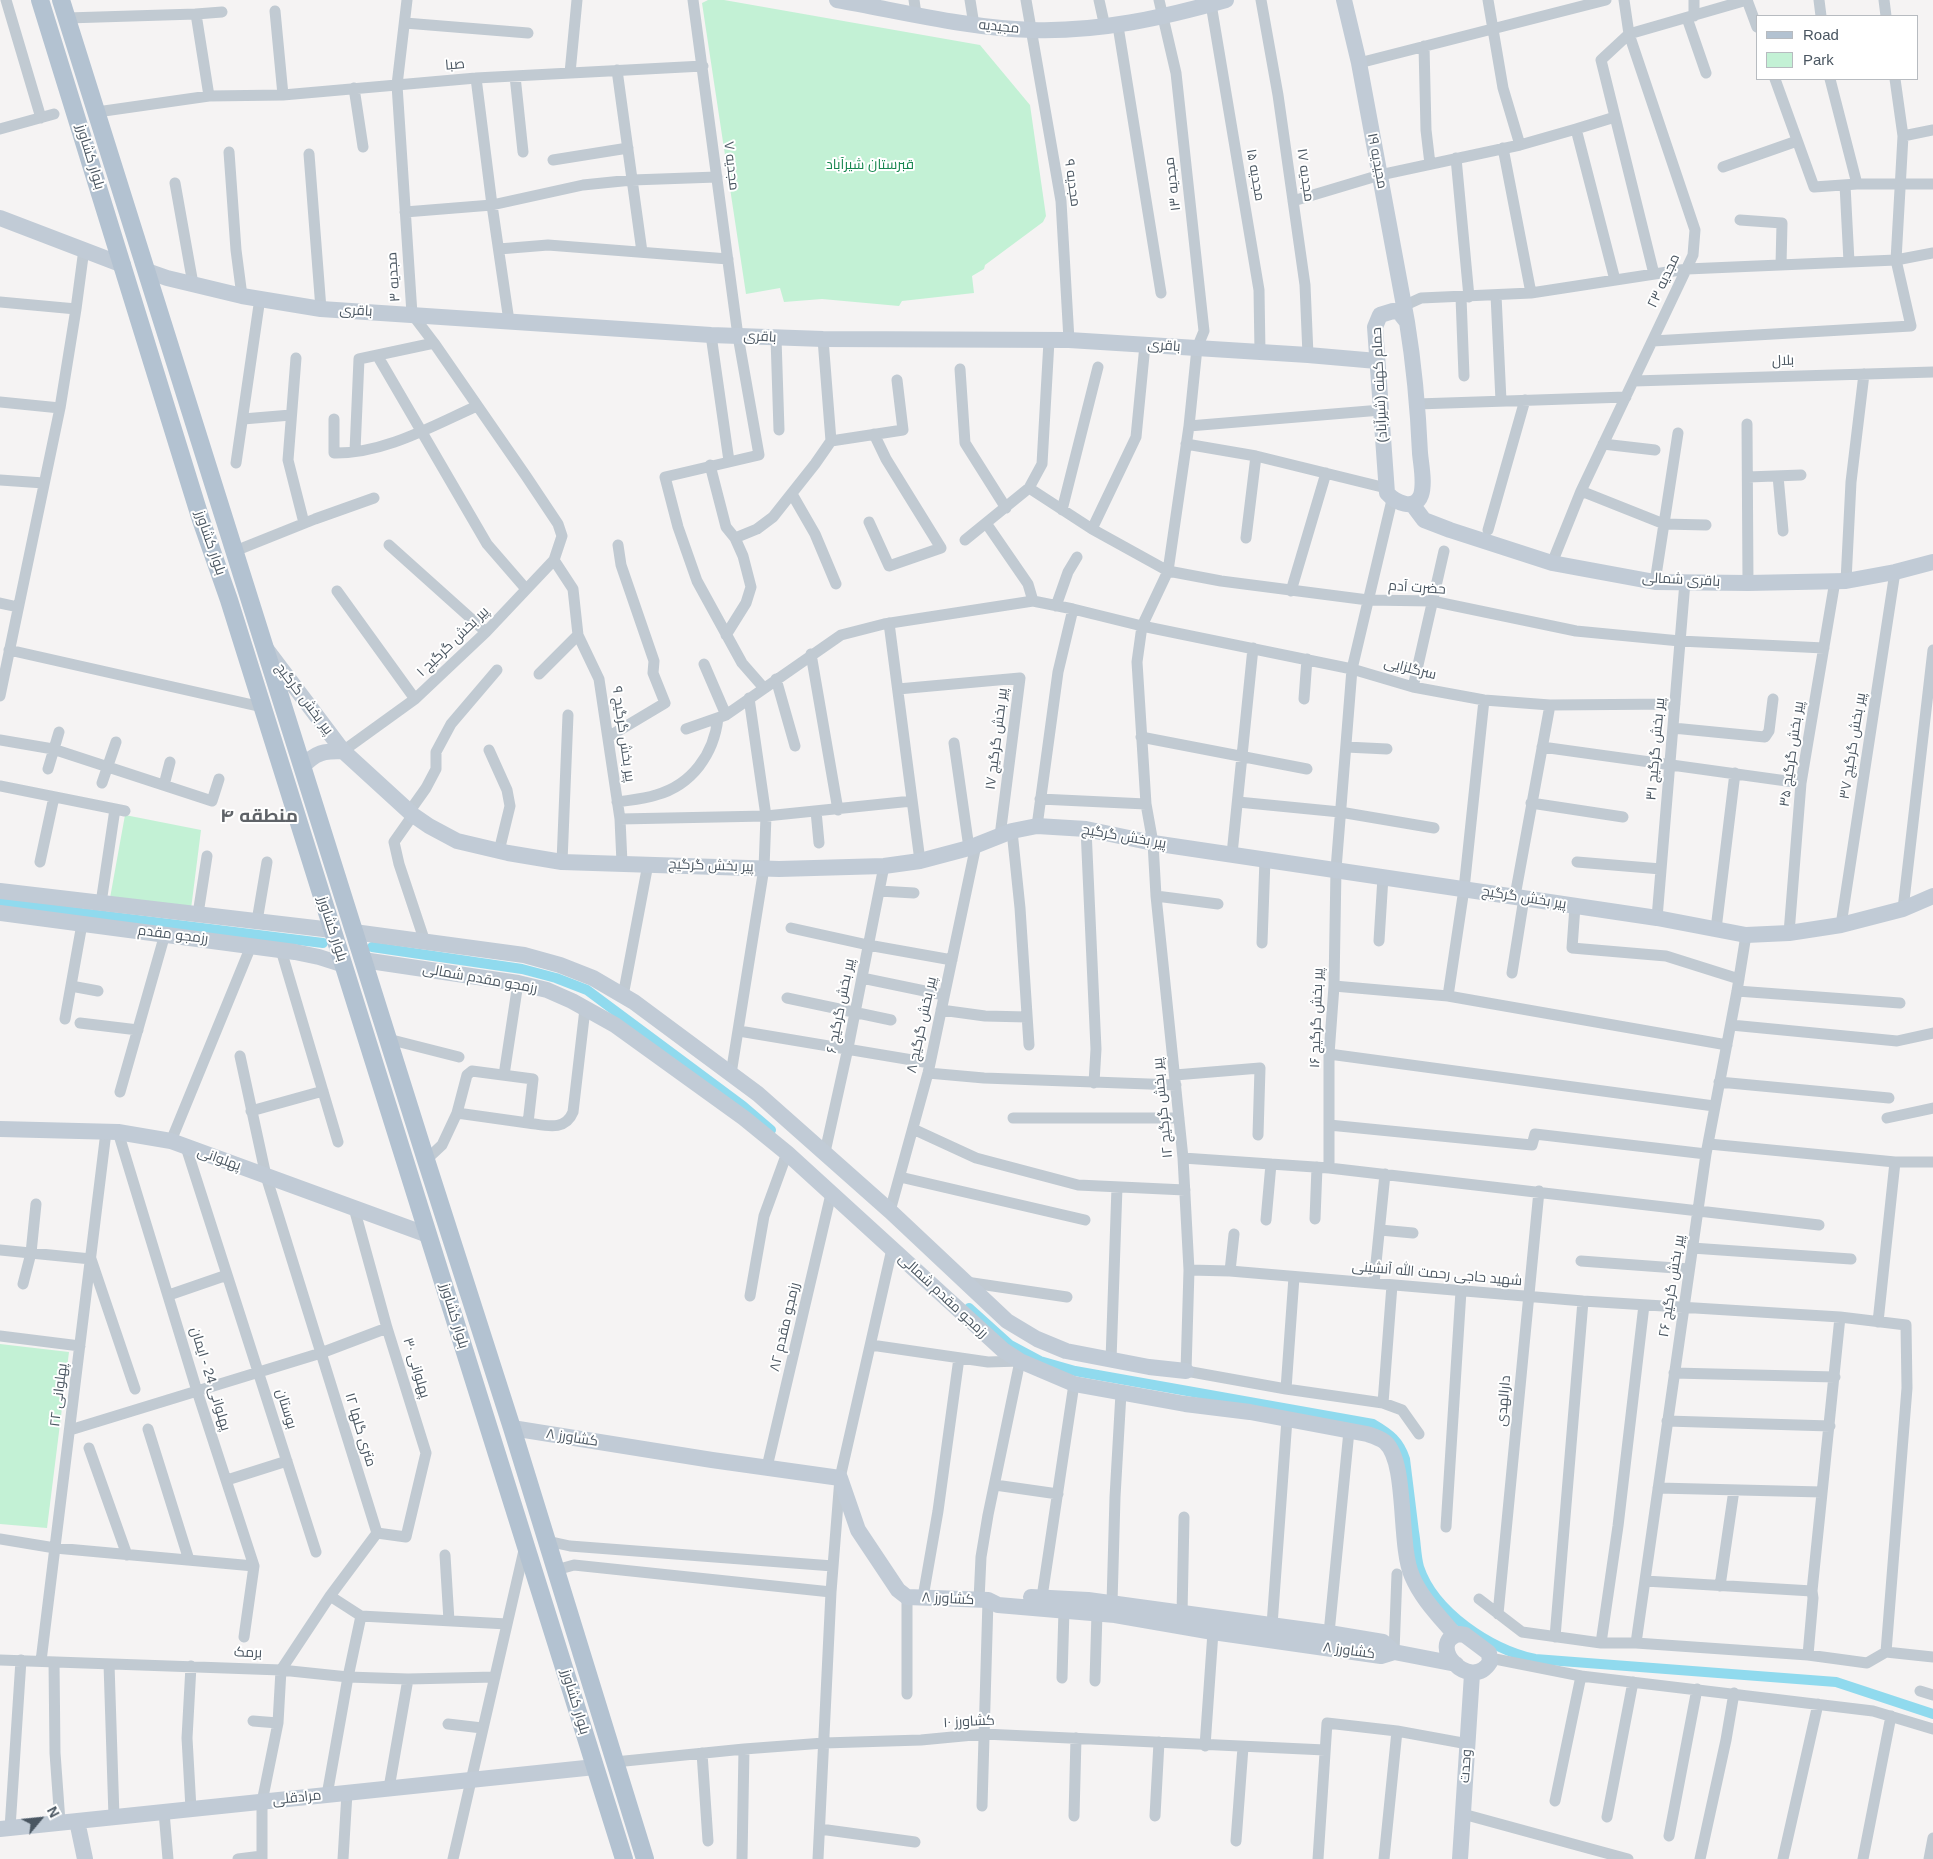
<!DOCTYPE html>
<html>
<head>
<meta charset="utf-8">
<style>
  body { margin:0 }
  #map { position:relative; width:1933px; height:1859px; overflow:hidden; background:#f5f3f3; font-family:Helvetica,sans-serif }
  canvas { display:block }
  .legend { position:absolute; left:1756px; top:15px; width:162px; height:65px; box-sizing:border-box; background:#fff; border:1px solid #b7bbc0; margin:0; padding:6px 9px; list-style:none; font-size:15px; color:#4a5661 }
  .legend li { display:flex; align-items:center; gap:10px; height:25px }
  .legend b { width:25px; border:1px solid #b7bbc0 }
  .north { position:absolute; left:15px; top:1794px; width:50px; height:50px; -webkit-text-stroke:4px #fff; paint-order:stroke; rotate:62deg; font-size:14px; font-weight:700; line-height:20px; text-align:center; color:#4a5661 }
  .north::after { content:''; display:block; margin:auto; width:18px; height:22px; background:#4a5661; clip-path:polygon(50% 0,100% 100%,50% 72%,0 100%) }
</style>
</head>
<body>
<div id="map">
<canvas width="1933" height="1859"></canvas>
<ul class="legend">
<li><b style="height:6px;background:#b3c2d1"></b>Road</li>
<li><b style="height:14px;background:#c3f1d5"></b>Park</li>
</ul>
<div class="north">N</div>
</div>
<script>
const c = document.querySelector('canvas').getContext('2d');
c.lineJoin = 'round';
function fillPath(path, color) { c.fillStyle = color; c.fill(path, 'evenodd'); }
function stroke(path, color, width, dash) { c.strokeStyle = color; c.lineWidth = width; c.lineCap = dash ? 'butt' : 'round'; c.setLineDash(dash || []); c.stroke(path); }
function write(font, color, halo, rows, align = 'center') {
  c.font = font + ' Helvetica,Cairo,sans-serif'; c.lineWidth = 4; c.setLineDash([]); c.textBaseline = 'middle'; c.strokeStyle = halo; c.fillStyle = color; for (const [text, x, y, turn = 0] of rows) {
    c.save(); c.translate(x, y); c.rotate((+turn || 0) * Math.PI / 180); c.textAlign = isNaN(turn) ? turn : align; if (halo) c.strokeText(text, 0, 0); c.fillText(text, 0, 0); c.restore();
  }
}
const green = new Path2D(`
  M708,0H724L980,45L1030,105L1046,216L1043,222L985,265L984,269L972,276L974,293L902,301L899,306L822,299L784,302L780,288L746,294L702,3Z
  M125,815L201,830L191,909L110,898Z
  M0,1344L69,1352L47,1528L0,1524Z`);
const canal = new Path2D(`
  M0,903L323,943
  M372,947L522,969L556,978L587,990L743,1106L771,1130
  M969,1308L1010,1345L1040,1361L1075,1371L1373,1424C1390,1434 1399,1441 1405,1459C1408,1484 1411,1508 1414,1532C1416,1543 1416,1556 1419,1567C1434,1612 1490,1649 1535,1659L1836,1682L1933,1714`);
const street = new Path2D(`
  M6,0L41,118
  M693,0L738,336L759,455L665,477L678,527L697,581L742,663L763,687
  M914,0L916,14
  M970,0L974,25
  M1026,0L1061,201L1069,340
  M1099,0L1105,27
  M1159,0L1176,73L1204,331L1197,348L1189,426L1168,571L1142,626L1137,662L1146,804L1153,843L1156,896L1183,1158L1189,1270L1186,1371L1286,1389L1383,1403L1402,1410L1419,1434
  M1261,0L1278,95L1305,285L1308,355
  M1488,0L1503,88L1520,145
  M1694,0V16
  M1747,0L1757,27
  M1819,0L1821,16
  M1884,0L1886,16
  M1211,4L1259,290L1260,352
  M275,11L283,95
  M196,14L209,96
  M67,18L196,14L222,12
  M1687,18L1706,73
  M405,23L528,33
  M1118,26L1161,293
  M1424,46L1426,130L1430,164
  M1359,63L1606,0
  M617,70L642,252
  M570,73L577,0
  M515,76L523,152
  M476,78L492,205L509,321
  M1775,79L1814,187L1857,184H1933
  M1830,79L1857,184
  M354,88L363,147
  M97,112L209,96L283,95L476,78L703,66
  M0,129L54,114
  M1576,129L1615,117
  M1903,136L1933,130
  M1503,148L1531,293
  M229,152L236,250L242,296
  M309,154L321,309
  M1456,158L1469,297
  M553,160L628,148
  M1723,167L1797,141
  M175,183L193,284
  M1845,185L1849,262
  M1293,201L1380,175L1520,145L1576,129L1615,280
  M405,212L492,205L583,185L632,180L717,177
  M1740,220L1782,223L1781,265
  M499,249L548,245L728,259
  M1654,274L1601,60L1629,34L1747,0
  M1496,295L1501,401
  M1461,297L1464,376
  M0,302L76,309
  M1399,308L1421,298L1531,293L1687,269L1896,260L1933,253
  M711,335L729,461
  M776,338L779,430
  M823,339L831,441
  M1653,341L1911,326L1896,260L1903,136L1895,79
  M377,355L487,544L526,589
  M296,358L288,460L304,523
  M960,369L965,443L1006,508
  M1634,381L1933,372
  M0,402L60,408
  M1417,404L1626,397
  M243,419L291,415
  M334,419V453C384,454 432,426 477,406
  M1747,424L1748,583
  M1189,426L1381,410
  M1186,444L1256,456L1386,488
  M1603,444L1655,450
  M355,451L359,359L434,343
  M236,463L260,298
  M710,465L726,527L735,538L743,556L751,587L746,603L726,635
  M1778,476L1783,531
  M1748,477L1801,475
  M0,480L44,483
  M1029,488L1092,529L1168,571L1221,581L1368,600L1432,601L1576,631L1680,641L1824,648
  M1581,491L1664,524L1706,525
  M792,494L815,534L836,584
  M1062,510L1098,367
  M869,522L889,566L941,548L886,459L874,434
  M986,523L1028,584L1033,601
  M1092,529L1136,437L1145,345
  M1488,530L1525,400
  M735,538L757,529L773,517L815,464L831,441L903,430L897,380
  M1246,538L1256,456
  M965,540L1029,488L1042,464L1049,341
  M389,545L486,632
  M235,551L315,519L374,498
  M554,560L573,589L578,635L599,679L620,819L622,863
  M1552,563L1581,491L1693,255L1695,230L1629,34L1624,0
  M1846,581L1851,482L1864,374
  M1655,582L1678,433
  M337,591L415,699
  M1291,591L1326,473
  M0,603L18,607
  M1056,606L1068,572L1077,557
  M889,623L920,861
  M9,650L262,707
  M811,654L838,810
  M704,664L726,715
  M539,674L578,635
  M776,679L795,746
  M1413,687L1444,551
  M898,689L1020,678L1000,836
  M0,696L60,408L76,309L84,249
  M1304,699L1307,659
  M1673,728L1765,737L1769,731L1773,699
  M686,729L726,715L841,635L884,624L1033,601L1073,609L1142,626L1352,669L1413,687L1484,700L1550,705L1675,704
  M608,737L665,703L653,673L654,661L621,565L618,545
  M1141,737L1307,769
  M0,740L53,749L212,801L219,779
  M954,743L969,848
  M1346,747L1387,749
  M1542,747L1801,783
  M489,750L507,790L510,806L499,851
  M343,751L415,699L486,632L554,560L562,536L558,524L526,476L434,343L412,314L397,85L407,0
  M48,769L59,732
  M102,783L116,742
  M164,785L170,762
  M0,786L125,811
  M1040,799L1146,804
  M617,802C630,800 644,799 656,795C692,785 714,754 718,718
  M1238,802L1340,812L1434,828
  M1531,803L1623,817
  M816,811L819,843
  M409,812L426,788L436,769V752L451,724L497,670
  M413,815L394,842L399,864L425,942
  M620,819L766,816L912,801
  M1037,826L1058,672L1073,609
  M1086,829L1096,1049L1094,1083
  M1012,831L1020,908L1029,1045
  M1232,854L1253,648
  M40,862L54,797
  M562,862L568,715
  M1577,862L1661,869
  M879,891L914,893
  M1156,896L1218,904
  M1515,896L1550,705
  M101,903L115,809
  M1575,906L1572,948L1666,956L1739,979
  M1903,909L1933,650
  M198,914L207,856
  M1657,918L1685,582
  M257,921L267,862
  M1841,925L1895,572
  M791,928L868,945L952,960
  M1716,929L1735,773
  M1789,933L1801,783L1835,581
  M1379,941L1383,877
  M1262,943L1265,859
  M281,950L338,1142
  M1512,973L1524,898
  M862,978L944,995
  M71,986L98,991
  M1334,986L1448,996L1727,1045
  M1737,991L1900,1003
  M623,996L648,864
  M1448,996L1464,889L1484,700
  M787,998L891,1020
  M941,1010L985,1016L1027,1017
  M65,1019L82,924
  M80,1023L138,1030
  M1731,1025L1897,1041L1933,1033
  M739,1031L930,1063
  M388,1039L459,1057
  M1329,1054L1714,1106
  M240,1056L266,1176L377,1533L330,1596L281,1670L278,1723L262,1802V1859
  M928,1073L984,1078L1176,1085
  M731,1074L764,868L766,816L749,698
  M504,1075L518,983
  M1175,1075L1260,1068L1258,1135
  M1719,1082L1889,1098
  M120,1092L165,934
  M251,1111L323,1091
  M1013,1118H1179
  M1887,1118L1933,1108
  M528,1123C545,1125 565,1132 573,1112L585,1009
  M1329,1125L1532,1145L1535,1134L1706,1154
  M913,1129L976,1158L1078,1185L1185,1190
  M118,1132L197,1391L254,1566L244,1637
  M171,1141L251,946
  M1709,1144L1895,1162H1933
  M186,1147L316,1552
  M825,1152L848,1048L884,866
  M1183,1158L1329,1168L1819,1225
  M426,1160L442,1145L457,1113L467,1075L472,1071L533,1079L528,1123L457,1113
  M1329,1168V1054L1334,986L1336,869L1352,669L1392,500
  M900,1177L1085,1220
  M354,1208L387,1328L426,1453L406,1537L377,1533
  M890,1211L928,1073L976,845
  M1315,1219L1317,1167
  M1266,1220L1271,1164
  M1380,1230L1413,1233
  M1692,1248L1851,1259
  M0,1250L91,1259L135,1389
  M1581,1261L1689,1269
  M1189,1270L1230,1271L1583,1301L1840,1317L1906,1325L1907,1388L1886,1652
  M1230,1271L1234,1234
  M966,1282L1067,1297
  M1374,1283L1385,1174
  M23,1284L31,1253L36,1204
  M169,1295L227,1275
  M750,1296L764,1216L787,1153
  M1878,1322L1895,1162
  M0,1336L80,1346
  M871,1345L988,1362L1020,1361L988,1515L981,1557L979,1600
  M1111,1360L1117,1187
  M1674,1373L1835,1377
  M1286,1389L1294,1277
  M1383,1403L1392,1285
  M1667,1421L1830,1426
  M148,1429L189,1560
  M70,1430L321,1353L387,1328
  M89,1448L127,1555
  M767,1467L831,1194
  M227,1480L287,1461
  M995,1485L1058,1494
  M1658,1488L1822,1492
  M1446,1527L1461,1291
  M0,1539L55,1548L254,1566
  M547,1541L570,1546L833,1566
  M445,1555L449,1621
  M556,1570L574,1565L831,1592
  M1645,1581L1812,1591
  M1720,1586L1734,1490
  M330,1596L361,1616L507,1624
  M923,1597L938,1511L959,1358
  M1042,1597L1074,1384
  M1479,1599L1522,1632L1601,1643H1636L1808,1655L1867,1663L1886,1652L1933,1657
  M1112,1603L1115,1497L1121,1393
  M1182,1614L1184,1517
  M1498,1614L1539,1191
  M1272,1625L1287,1419
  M1329,1633L1349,1431
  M1555,1637L1583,1301
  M1601,1643L1618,1526L1644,1305
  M1636,1643L1706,1154L1737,991L1746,935
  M1394,1652L1397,1574
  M1808,1655L1813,1598L1812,1591L1840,1317
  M1490,1658L1581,1676L1873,1711L1933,1729
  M0,1660L281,1670L348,1677L408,1679L495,1677
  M41,1661L106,1132
  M54,1662L55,1753L60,1822
  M109,1664L114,1817
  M1062,1678L1064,1610
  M1095,1681L1097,1613
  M1920,1691L1933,1695
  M907,1694V1597
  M253,1721L278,1723
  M448,1724L482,1728
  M1205,1746L1213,1632
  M702,1753L708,1841
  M615,1762L744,1749L824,1743L921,1740L984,1734L1325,1750
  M389,1788L408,1679
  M327,1795L348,1677L361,1616
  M1555,1801L1581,1676
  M982,1806L988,1600
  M191,1809L187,1738L191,1666
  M164,1812L168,1859
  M1463,1814L1628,1859
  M1074,1816L1076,1738
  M1155,1816L1159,1742
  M1607,1817L1633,1682
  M10,1828L21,1660
  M820,1829L915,1842
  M1669,1836L1697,1689
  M1236,1841L1243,1747
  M238,1859L262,1856
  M343,1859L347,1793
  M453,1859L525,1546
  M742,1859L744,1749
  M818,1859L831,1592L840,1478L892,1249
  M1318,1859L1327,1723L1397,1731L1468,1744
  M1384,1859L1397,1731
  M1700,1859L1726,1740L1734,1693
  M1783,1859L1818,1704
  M1863,1859L1891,1716
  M1929,1859L1933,1838`);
const secondary = new Path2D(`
  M837,0C900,11 967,28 1032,30C1099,32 1162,18 1226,0
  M1344,0L1359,63L1407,322
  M0,218L123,265
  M147,271L167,278L242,296L321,309L711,335L823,339L1069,340L1308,355L1377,361
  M1393,311L1399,312L1407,322C1414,365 1418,409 1420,453C1421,465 1425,483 1421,495C1415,512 1395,502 1387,493L1375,327L1380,315Z
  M1412,504L1424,520L1450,530L1552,563L1655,582L1748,583L1846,581L1895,572L1933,562
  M267,650L343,751L413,815L429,826L457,841L508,853L562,862L779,869L884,866L920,861L969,848L1012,831L1037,826L1086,829L1153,843L1657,918L1746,935L1789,933L1841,925L1903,909L1933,896
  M302,767C316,752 324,751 343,751
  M0,891L332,930
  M0,913L295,952L319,957L344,965
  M354,932L524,955L560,965L593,978L634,1002L758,1094L890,1211L1007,1321L1037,1339L1066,1351L1149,1367L1186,1371
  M363,960L518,983L547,990L572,1001L615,1025L744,1118L787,1153L1003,1350L1020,1361L1074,1384L1185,1404L1250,1412L1367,1434C1373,1436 1380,1438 1385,1442C1408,1462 1398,1544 1412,1576C1421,1598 1440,1617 1455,1635
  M0,1129L118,1132L171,1141L428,1235
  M512,1428L712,1460L840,1478L858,1530L898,1590L907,1597L988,1600L998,1605L1115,1615L1213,1632L1381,1656L1394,1652
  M1031,1597L1088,1600L1329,1633L1383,1642L1394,1652L1456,1664
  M1459,1634L1465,1635L1489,1653L1490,1662C1470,1694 1425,1643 1459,1634Z
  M77,1821L85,1859
  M0,1829L595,1767
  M1460,1859L1472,1674`);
const primary = new Path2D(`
  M40,0L201,520L229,600L624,1859
  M61,0L426,1160L512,1428L645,1859`);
const streetNames = [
  ["مجیدیه",999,27,6],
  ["صبا",455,65,-5],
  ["بلوار کشاورز",90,157,73],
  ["مجیدیه ۱۹",1377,161,79],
  ["مجدیه ۷",731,166,83],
  ["مجدیه ۱۵",1255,175,80],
  ["مجدیه ۱۷",1305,175,82],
  ["مجدیه ۹",1072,183,82],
  ["مجدیه ۱۳",1173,184,-97],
  ["مجدیه ۳",394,277,-94],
  ["مجدیه ۲۳",1664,281,-65],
  ["باقری",356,311,3],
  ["باقری",760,337,3],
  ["باقری",1164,346,4],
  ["بلال",1783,361,-2],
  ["حمام کهنه (شیرآباد)",1380,385,-93],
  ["بلوار کشاورز",210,543,71],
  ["باقری شمالی",1681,580,3],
  ["حضرت آدم",1417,588,4],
  ["پیر بخش گرگیج ۱",453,642,-44],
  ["سرگلزایی",1410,669,14],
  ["پیر بخش گرگیج",304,699,53],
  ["پیر بخش گرگیج ۹",623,734,82],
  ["پیر بخش گرگیج ۱۷",997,739,-83],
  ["پیر بخش گرگیج ۳۷",1853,746,-81],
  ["پیر بخش گرگیج ۳۱",1656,749,-85],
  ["پیر بخش گرگیج ۳۵",1792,754,-82],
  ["پیر بخش گرگیج",1124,837,10],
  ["پیر بخش گرگیج",711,866,2],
  ["پیر بخش گرگیج",1524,898,9],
  ["بلوار کشاورز",332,929,72],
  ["رزمجو مقدم",173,935,7],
  ["رزمجو مقدم شمالی",480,979,10],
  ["پیر بخش گرگیج ۶",841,1006,-79],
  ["پیر بخش گرگیج ۱۶",1317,1018,-88],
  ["پیر بخش گرگیج ۸",922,1025,-78],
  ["پیر بخش گرگیج ۱۲",1163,1108,-96],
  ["پهلوانی",219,1159,20],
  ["شهید حاجی رحمت الله آنشینی",1437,1274,5],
  ["پیر بخش گرگیج ۲۶",1672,1286,-81],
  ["رزمجو مقدم شمالی",943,1296,43],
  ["بلوار کشاورز",454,1316,73],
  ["رزمجو مقدم ۸۲",785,1327,-77],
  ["پهلوانی ۳۰",416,1368,73],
  ["پهلوانی 24 - ایمان",210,1379,73],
  ["پهلوانی ۲۲",59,1395,-83],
  ["دارالهدی",1504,1401,-85],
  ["بوستان",286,1409,73],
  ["۱۲ متری گلها",360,1430,73],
  ["کشاورز ۸",572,1438,9],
  ["کشاورز ۸",948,1599,3],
  ["کشاورز ۸",1349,1651,8],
  ["برمک",248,1653,2],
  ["بلوار کشاورز",575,1702,73],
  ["کشاورز ۱۰",969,1722,-3],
  ["وحدت",1466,1766,-86],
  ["مرادقلی",297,1798,-6]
];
const parkNames = [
  ["قبرستان شیرآباد",870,165]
];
const districtNames = [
  ["منطقه ۴",259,817]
];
fillPath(green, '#c3f1d5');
stroke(canal, '#90daee', 10);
stroke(street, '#c1cad2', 11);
stroke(secondary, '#c1cbd6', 16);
stroke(primary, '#b3c2d1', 18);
write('14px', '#4a5661', '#fff', streetNames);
write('14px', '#17864f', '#fff', parkNames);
write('bold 19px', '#5f6368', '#fff', districtNames);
</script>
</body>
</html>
